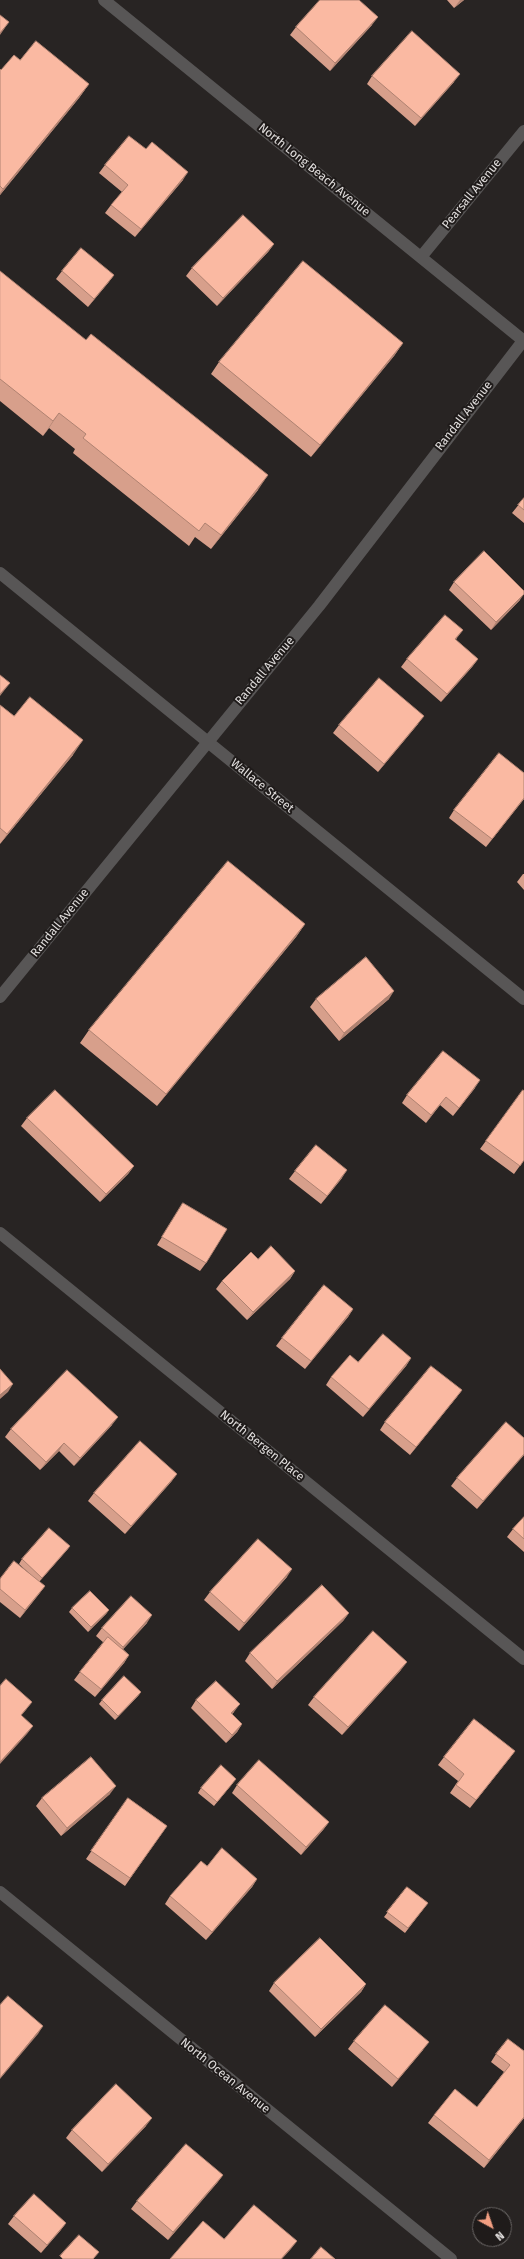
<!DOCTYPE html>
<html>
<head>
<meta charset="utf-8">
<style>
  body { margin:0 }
  #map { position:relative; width:524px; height:2259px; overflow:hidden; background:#282423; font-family:"Fira Sans",sans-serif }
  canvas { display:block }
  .north { position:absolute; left:472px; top:2207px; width:40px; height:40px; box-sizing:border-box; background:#1f1b1a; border:1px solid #6d6968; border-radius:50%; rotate:140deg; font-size:11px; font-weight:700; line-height:16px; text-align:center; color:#e1dedd }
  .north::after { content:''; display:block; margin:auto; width:14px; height:18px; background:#f39f82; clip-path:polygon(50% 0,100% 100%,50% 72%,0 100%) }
</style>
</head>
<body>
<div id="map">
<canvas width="524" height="2259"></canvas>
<div class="north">N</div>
</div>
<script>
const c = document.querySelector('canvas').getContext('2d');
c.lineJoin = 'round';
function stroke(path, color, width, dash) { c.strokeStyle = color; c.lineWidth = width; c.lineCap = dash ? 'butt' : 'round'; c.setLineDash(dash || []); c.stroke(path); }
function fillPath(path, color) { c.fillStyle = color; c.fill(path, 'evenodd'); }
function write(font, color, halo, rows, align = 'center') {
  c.font = font + ' "Fira Sans",sans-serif'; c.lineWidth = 4; c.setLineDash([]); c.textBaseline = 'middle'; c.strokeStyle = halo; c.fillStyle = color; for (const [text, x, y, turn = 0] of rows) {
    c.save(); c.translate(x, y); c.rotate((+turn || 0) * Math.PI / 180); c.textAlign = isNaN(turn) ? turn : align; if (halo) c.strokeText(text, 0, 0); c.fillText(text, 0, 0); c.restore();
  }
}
const street = new Path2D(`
  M104,0L524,341
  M421,257L524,131
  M0,573L524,999
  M0,997L319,606L523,341
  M0,1233L524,1659
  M0,1892L451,2259`);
const wall = new Path2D(`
  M447,0H464L454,8Z
  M372,25L330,71L290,35L296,27Z
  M20,60L89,84L79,98L0,195V69L1,70Z
  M372,76L454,82L415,126L367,84Z
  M105,165L183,180L135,237L105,213L111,205L122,192L99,173Z
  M274,244L268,252L217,306L186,276L192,268Z
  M0,271L258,490L211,549L195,537L189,546L73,453L75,449L49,428L43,436L0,401Z
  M62,271L114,275L108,283L88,307L56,279Z
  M403,343L394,356L311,457L211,374L219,362Z
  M524,498V523L512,513Z
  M454,582L520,600L491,630L449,590Z
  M457,638L456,640L478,659L472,667L441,702L401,667L407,659Z
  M0,705L14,716L73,755L0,844Z
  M418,724L378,772L333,733L339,725Z
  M524,773V799L486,847L449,818L454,810Z
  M523,874H524V890L517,882Z
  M305,924L296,937L157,1106L80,1043L89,1030Z
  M316,999H389L339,1041L310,1007Z
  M475,1088L453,1116L440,1105L426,1123L402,1103L407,1095Z
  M523,1090L524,1160L514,1174L480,1149Z
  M27,1118L134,1166L128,1174L100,1202L21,1126Z
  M295,1171L342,1178L321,1204L289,1179Z
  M183,1203L206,1263L200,1271L157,1245L178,1211Z
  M258,1259L295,1271L290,1279L247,1320L216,1289L222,1281Z
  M353,1309L348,1317L305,1369L276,1346L282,1338Z
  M411,1358L406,1366L363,1417L326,1385L331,1377L358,1362Z
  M462,1390L456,1398L410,1455L380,1430L385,1422Z
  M112,1425L74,1466L59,1451L40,1470L5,1437L11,1429Z
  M524,1455L477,1509L451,1486L457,1478Z
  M177,1474L171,1482L125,1534L88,1501L94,1493Z
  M524,1517V1552L507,1537L513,1529Z
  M70,1546L67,1550L39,1582L45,1586L39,1594L20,1618L0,1602V1579L31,1575L19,1564L22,1559Z
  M287,1577L239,1631L204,1600L210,1592Z
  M72,1608L109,1610L106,1614L88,1632L69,1612Z
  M349,1613L343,1621L272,1689L245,1661L250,1653Z
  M147,1623L123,1649L129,1655L124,1663L95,1697L74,1680L80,1672L104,1643L96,1636L102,1628Z
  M401,1670L342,1735L308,1705L314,1697Z
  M141,1692L138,1696L115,1720L99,1704L102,1700Z
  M196,1700L234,1712L232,1714L242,1724L237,1732L226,1743L191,1708Z
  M515,1751L509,1759L470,1808L450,1793L458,1781L438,1765L444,1757Z
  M233,1783L214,1806L198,1793L201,1788Z
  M237,1785L329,1822L323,1830L301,1855L232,1793Z
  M110,1794L61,1836L36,1806L42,1798Z
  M128,1798L167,1826L125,1886L86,1859Z
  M207,1866L257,1879L252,1887L206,1940L165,1904L170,1896Z
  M407,1887L428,1903L405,1933L384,1917Z
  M274,1983L366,1984L361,1992L315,2037L269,1991Z
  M354,2041L423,2050L392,2087L348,2049Z
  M524,2051V2118L484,2168L428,2123L434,2115L477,2107L504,2072L491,2062L496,2054Z
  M146,2126L102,2172L66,2138L72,2130Z
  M223,2175L217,2183L168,2240L131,2209L137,2201Z
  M14,2216L66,2223L60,2231L41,2253L8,2224Z`);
const shadedWall = new Path2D(`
  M460,0H464L454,8Z
  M378,17L372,25L330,71L335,63Z
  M9,22L0,35V33Z
  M460,74L454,82L415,126L421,118Z
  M89,84L79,98L0,195V193L3,189Z
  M188,172L183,180L135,237L141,229Z
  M274,244L268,252L217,306L223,298Z
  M114,275L108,283L88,307L94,299Z
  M403,343L394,356L311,457L320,445Z
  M59,413L49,428L43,436L53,421Z
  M268,475L258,490L211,549L221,535Z
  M524,594L520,600L491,630L496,622Z
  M463,630L457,638L449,647L455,639Z
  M478,659L472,667L441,702L447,694Z
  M10,683L0,696V694Z
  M424,716L418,724L378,772L384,764Z
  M83,740L73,755L0,844L7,834Z
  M524,798V799L486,847L492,839Z
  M305,924L296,937L157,1106L166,1094Z
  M394,991L389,999L339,1041L344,1033Z
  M480,1080L475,1088L453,1116Z
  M446,1097L440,1105L426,1123L431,1115Z
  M134,1166L128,1174L100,1202L106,1194Z
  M347,1170L342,1178L321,1204L327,1196Z
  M295,1271L290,1279L247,1320L253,1312Z
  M353,1309L348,1317L305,1369L311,1361Z
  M411,1358L406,1366L363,1417L369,1409Z
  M13,1384L8,1392L0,1399V1395Z
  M462,1390L456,1398L410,1455L416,1447Z
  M118,1417L112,1425L74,1466L80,1458Z
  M64,1443L59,1451L40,1470L46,1462Z
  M524,1454V1455L477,1509L483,1501Z
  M177,1474L171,1482L125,1534L131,1526Z
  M70,1546L67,1550L39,1582L42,1578Z
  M292,1569L287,1577L239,1631L244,1623Z
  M45,1586L39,1594L20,1618L25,1610Z
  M109,1610L106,1614L88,1632L91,1627Z
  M349,1613L343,1621L272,1689L277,1681Z
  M152,1615L147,1623L118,1655L123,1647Z
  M129,1655L124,1663L95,1697L101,1689Z
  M407,1662L401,1670L342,1735L348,1727Z
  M141,1692L138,1696L115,1720L118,1716Z
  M32,1702L26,1710L15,1723L21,1715Z
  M240,1704L234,1712L225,1721L231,1713Z
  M242,1724L237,1732L226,1743L232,1735Z
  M33,1726L27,1734L0,1764V1762Z
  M515,1751L509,1759L470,1808L476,1800Z
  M116,1786L110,1794L61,1836L67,1828Z
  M329,1822L323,1830L301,1855L306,1847Z
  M257,1879L252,1887L206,1940L212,1932Z
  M366,1984L361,1992L315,2037L321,2029Z
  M43,2026L38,2034L0,2079V2078Z
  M429,2042L423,2050L392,2087L398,2079Z
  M524,2117V2118L484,2168L489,2160Z
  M152,2118L146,2126L102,2172L108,2164Z
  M223,2175L217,2183L168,2240L173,2232Z
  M66,2223L60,2231L41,2253L47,2245Z
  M297,2241L291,2249L282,2259H281Z`);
const building = new Path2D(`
  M320,0H359L378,17L335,63L296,27Z
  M0,15L9,22L0,33Z
  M412,31L460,74L421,118L372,76Z
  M36,41L89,84L3,189L0,186V69L1,70L14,55L20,60Z
  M129,136L146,149L152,142L188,172L141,229L111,205L128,185L105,165Z
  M243,215L274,244L223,298L192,268Z
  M81,248L114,275L94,299L62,271Z
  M303,261L403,343L320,445L219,362Z
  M0,271L86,340L91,334L268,475L221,535L205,523L199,531L83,438L86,434L59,413L53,421L0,379Z
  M524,498V510L518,505Z
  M484,551L524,591V594L496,622L454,582Z
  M445,615L463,630L455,639L478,659L447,694L407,659Z
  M0,675L10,683L0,694Z
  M379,678L424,716L384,764L339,725Z
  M30,697L83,740L7,834L0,828V705L14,716Z
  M499,753L524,773V798L492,839L454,810Z
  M228,861L305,924L166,1094L89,1030Z
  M366,957L394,991L344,1033L316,999Z
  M443,1051L480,1080L459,1108L446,1097L431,1115L407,1095Z
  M55,1090L134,1166L106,1194L27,1118Z
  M523,1090L524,1091V1160L520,1166L486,1141Z
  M316,1145L347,1170L327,1196L295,1171Z
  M183,1203L227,1229L206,1263L162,1237Z
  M271,1246L295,1271L253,1312L222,1281L251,1252L258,1259Z
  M324,1285L353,1309L311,1361L282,1338Z
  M383,1334L411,1358L369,1409L331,1377L350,1355L358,1362Z
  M431,1366L462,1390L416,1447L385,1422Z
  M0,1369L13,1384L0,1395Z
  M67,1370L118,1417L80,1458L64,1443L46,1462L11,1429Z
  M506,1422L524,1438V1454L483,1501L457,1478Z
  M140,1441L177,1474L131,1526L94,1493Z
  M524,1517V1539L513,1529Z
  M49,1528L70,1546L42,1578L22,1559Z
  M258,1539L292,1569L244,1623L210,1592Z
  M14,1561L45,1586L25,1610L0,1589V1579Z
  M322,1585L349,1613L277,1681L250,1653Z
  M90,1591L109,1610L91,1627L72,1608Z
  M131,1596L152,1615L123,1647L102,1628Z
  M373,1631L407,1662L348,1727L314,1697Z
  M108,1637L129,1655L101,1689L80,1672Z
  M124,1676L141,1692L118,1716L102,1700Z
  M6,1679L32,1702L21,1715L33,1726L0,1762V1686Z
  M216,1681L240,1704L231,1713L242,1724L232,1735L196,1700Z
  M474,1719L515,1751L476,1800L456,1785L464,1774L444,1757Z
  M91,1757L116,1786L67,1828L42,1798Z
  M259,1760L329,1822L306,1847L237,1785Z
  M221,1765L236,1779L217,1802L201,1788Z
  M128,1798L167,1826L130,1878L91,1851Z
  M222,1848L257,1879L212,1932L170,1896L201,1861L207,1866Z
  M407,1887L428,1903L408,1928L387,1912Z
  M320,1938L366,1984L321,2029L274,1983Z
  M8,1996L43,2026L0,2078V2005Z
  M385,2005L429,2042L398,2079L354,2041Z
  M508,2039L524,2051V2117L489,2160L434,2115L455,2089L477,2107L510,2065L496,2054Z
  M116,2084L152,2118L108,2164L72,2130Z
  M186,2144L223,2175L173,2232L137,2201Z
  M34,2194L66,2223L47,2245L14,2216Z
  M254,2205L297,2241L281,2259H170L203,2221L224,2239Z
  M79,2235L99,2252L93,2259H63L60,2256Z
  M321,2247L335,2259H311Z`);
const streetNames = [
  ["North Long Beach Avenue",314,170,39],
  ["Pearsall Avenue",472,194,-51],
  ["Randall Avenue",464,416,-52],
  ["Randall Avenue",265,671,-50],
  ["Wallace Street",262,786,39],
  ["Randall Avenue",60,923,-51],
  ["North Bergen Place",262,1446,39],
  ["North Ocean Avenue",225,2076,39]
];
stroke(street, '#585656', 12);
fillPath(wall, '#d79f8b');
fillPath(shadedWall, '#af8271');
fillPath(building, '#fab9a2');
stroke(building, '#af8271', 1);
write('12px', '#e1dedd', '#1f1b1a', streetNames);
</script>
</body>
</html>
